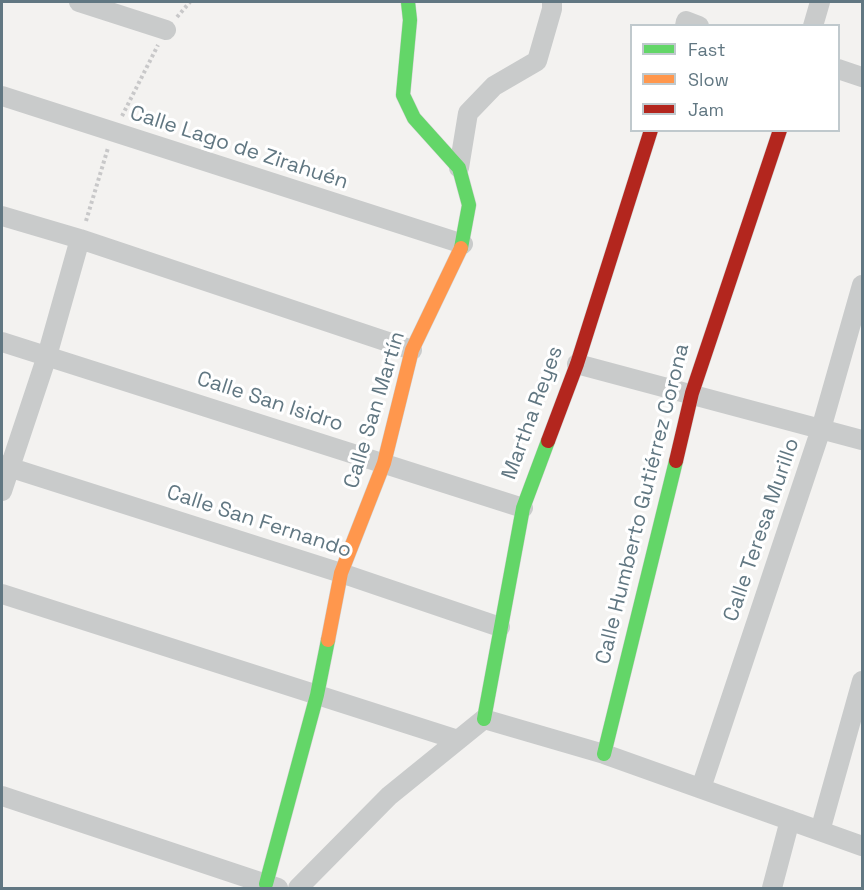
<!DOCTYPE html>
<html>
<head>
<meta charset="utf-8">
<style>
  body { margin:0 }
  #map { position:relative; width:864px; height:890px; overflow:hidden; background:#f3f2f0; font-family:"Space Grotesk",sans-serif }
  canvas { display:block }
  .frame { position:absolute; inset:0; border:3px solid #617782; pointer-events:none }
  .legend { position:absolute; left:630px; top:24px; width:210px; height:108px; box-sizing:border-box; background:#fff; border:2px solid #c0c9cd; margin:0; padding:8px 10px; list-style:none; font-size:18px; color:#617782 }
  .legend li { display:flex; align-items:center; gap:12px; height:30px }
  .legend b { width:30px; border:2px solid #c0c9cd }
</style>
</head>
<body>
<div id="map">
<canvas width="864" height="890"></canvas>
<div class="frame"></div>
<ul class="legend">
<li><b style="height:8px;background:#63d668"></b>Fast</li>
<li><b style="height:8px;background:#ff974d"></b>Slow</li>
<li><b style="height:8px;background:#b3261e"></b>Jam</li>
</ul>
</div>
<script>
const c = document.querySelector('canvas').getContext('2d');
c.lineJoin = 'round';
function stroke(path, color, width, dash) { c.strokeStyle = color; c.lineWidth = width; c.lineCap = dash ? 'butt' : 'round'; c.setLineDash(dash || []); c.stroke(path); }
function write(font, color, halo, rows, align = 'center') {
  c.font = font + ' "Space Grotesk",sans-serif'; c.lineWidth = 6; c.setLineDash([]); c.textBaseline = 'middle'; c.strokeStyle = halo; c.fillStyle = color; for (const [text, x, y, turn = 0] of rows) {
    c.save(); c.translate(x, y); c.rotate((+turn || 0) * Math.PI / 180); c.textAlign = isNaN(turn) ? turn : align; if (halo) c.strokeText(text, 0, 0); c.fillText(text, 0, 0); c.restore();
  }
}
const path = new Path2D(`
  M177,17L190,2
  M122,116L158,45
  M86,221L108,148`);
const street = new Path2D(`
  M79,2L166,30
  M685,26L686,21L699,26
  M813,26L820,2
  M838,69L862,77
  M2,96L463,244
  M459,168L468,113L494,86L537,61L552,9V2
  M2,216L80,239L412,350
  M2,342L523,508
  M577,364L862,440
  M2,465L341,573L500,627
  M2,491L47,356L80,239
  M2,594L458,740
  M701,788L821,429L862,285
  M2,796L278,888
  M820,831L862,681
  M298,888L389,796L484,719L604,754L862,846
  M772,888L790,820`);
const fast = new Path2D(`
  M408,2L410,20L403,95L414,118L459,168L469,205L461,248
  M484,719L523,508L548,441
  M604,754L676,461
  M266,884L317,695L328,640`);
const slow = new Path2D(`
  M328,640L341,573L384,463L412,350L461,248`);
const jam = new Path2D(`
  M548,441L577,364L651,130
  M676,461L692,393L780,130`);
const streetNames = [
  ["Calle Lago de Zirahuén",239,148,18],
  ["Calle San Isidro",270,402,18],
  ["Calle San Martín",375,410,-73],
  ["Martha Reyes",533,413,-70],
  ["Calle Humberto Gutiérrez Corona",643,504,-76],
  ["Calle San Fernando",259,522,18],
  ["Calle Teresa Murillo",762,530,-71]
];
stroke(fast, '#cfd0d0', 15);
stroke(slow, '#cfd0d0', 15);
stroke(jam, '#cfd0d0', 15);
stroke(path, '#c8c8c9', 4, [3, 3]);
stroke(street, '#c9cbcb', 20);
stroke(fast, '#63d668', 14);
stroke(slow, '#ff974d', 14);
stroke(jam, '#b3261e', 14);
write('21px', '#617782', '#fff', streetNames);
</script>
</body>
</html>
